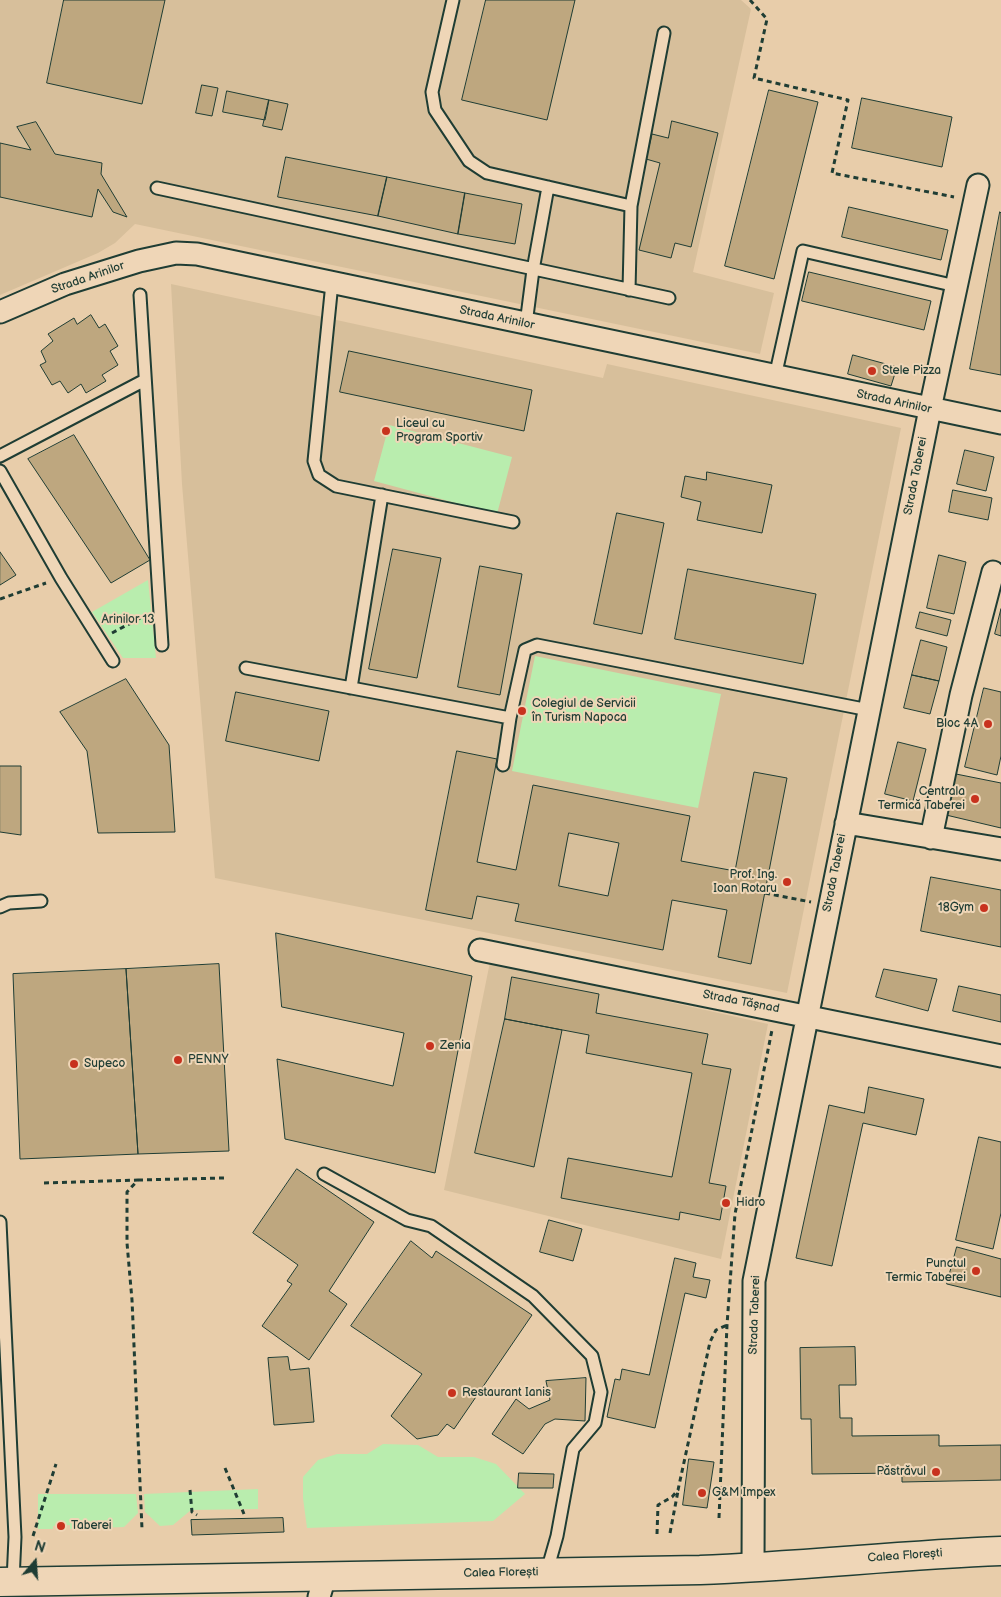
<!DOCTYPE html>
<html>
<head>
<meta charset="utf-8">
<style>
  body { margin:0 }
  #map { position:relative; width:1001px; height:1597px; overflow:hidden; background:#e8cdaa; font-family:"Balsamiq Sans",sans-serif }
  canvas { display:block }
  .north { position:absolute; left:10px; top:1537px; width:50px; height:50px; -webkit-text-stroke:4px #efd6b7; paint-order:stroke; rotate:18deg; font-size:14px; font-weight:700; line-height:20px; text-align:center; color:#1f3d34 }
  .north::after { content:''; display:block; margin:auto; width:18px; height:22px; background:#1f3d34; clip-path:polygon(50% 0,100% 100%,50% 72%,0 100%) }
</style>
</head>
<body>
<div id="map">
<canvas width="1001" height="1597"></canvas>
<div class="north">N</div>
</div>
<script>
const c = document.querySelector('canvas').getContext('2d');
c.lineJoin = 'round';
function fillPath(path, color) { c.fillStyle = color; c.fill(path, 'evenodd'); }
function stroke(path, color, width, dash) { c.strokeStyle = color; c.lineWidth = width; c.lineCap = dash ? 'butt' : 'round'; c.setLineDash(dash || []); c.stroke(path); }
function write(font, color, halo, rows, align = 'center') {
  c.font = font + ' "Balsamiq Sans",sans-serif'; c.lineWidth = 4; c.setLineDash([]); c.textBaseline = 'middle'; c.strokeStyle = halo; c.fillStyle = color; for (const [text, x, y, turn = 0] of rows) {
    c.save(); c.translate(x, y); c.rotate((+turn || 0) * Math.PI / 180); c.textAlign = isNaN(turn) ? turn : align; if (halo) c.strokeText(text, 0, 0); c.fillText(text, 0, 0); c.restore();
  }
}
const built = new Path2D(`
  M0,0H741L751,9L693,272L774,293L760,354L135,224L115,243L98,253L0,295Z
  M171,284L603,378L607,364L901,428L787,993L215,878L182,484Z
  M490,962L768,1024L721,1259L444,1190Z`);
const green = new Path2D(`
  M389,425L512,457L497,514L374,481Z
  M148,580L156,658H123L92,612Z
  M535,656L721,694L698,808L512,771Z
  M383,1444L418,1445L438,1457H474L496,1464L525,1494L493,1521L307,1528L303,1498V1477L318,1460L337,1454H367Z
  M258,1489V1509L191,1510L173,1525L160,1526L145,1512L144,1494Z
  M38,1494H136L138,1513L124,1527L70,1529V1525L53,1526V1529H38Z`);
const building = new Path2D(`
  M64,0H165L142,104L47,83Z
  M486,0H575L547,120L462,100Z
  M202,85L218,88L212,116L196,113Z
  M769,90L818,102L774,279L725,266Z
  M227,91L269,100L265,120L223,112Z
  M862,98L952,117L942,167L852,148Z
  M269,100L288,104L282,130L263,126Z
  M672,121L718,133L691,247L675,243L671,258L639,250L660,163L646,159L652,134L668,138Z
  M36,122L55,154L102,163L101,174L127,217L113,212L98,189L92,217L0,197V143L31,150L17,127Z
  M286,157L387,177L378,216L278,197Z
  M387,177L465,193L458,234L378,216Z
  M465,193L522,204L515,244L458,234Z
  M849,207L948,230L941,260L842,237Z
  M1000,212L1001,213V375L970,369Z
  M809,272L931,301L924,330L802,301Z
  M91,315L99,328L105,324L118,346L110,351L118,365L102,375L106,381L86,393L81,384L68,393L60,381L52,385L40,365L46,362L41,351L53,341L48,334L74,318L77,324Z
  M349,351L532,390L524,431L340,392Z
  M853,355L897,367L891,386L848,374Z
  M74,435L150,560L111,583L28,459Z
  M965,450L994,457L986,491L957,484Z
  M707,472L772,485L762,533L697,520L701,502L681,497L685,476L706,480Z
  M953,490L992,498L988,520L949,512Z
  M617,513L664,523L642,634L594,624Z
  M393,549L441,558L417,678L369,669Z
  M0,552L16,575L0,585Z
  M939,555L966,562L954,614L927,608Z
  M480,566L522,574L500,695L458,687Z
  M688,569L816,594L803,664L675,639Z
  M1001,609V636L995,634Z
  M920,612L951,620L947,636L916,628Z
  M921,640L947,647L939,681L912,675Z
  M912,675L939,681L930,714L904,708Z
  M126,679L169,745L175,832L98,833L87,751L60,712Z
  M984,688L1001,692V756L997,775L965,767Z
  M236,692L329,711L319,761L226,741Z
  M898,742L926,749L913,801L885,794Z
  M457,751L497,759L477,862L516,870L533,785L690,816L681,861L735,871L754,772L787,778L751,964L718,957L727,910L672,900L663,950L515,921L519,904L477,896L472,919L426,910ZM569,833L619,843L608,896L559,886Z
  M0,766H21V835L0,832Z
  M956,774L1001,783V828L946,815Z
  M931,877L1001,890V947L921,931Z
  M276,933L472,976L435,1173L285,1139L277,1059L393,1086L404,1033L282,1007Z
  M219,964L229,1151L138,1154L126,969Z
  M126,969L138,1154L20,1159L13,974Z
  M884,969L937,979L928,1011L876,997Z
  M512,977L599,994L596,1013L708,1034L702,1064L731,1069L709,1183L726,1186L720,1220L680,1212L679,1220L561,1198L568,1158L672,1177L692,1073L586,1053L589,1035L505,1019Z
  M959,986L1001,995V1022L953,1011Z
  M505,1019L562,1030L534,1167L475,1153Z
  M869,1087L924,1099L916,1135L863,1123L832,1266L796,1258L829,1105L864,1113Z
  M979,1137L1001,1142V1213L993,1249L956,1240Z
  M297,1169L374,1222L329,1291L347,1304L309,1360L262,1326L292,1284L287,1281L298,1265L253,1233Z
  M549,1220L582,1229L573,1261L540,1252Z
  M411,1241L432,1258L436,1251L532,1315L454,1429L447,1424L438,1435L417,1439L391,1416L422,1374L351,1326Z
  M957,1247L1001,1259V1297L947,1284Z
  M675,1258L696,1263L693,1277L710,1280L706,1298L685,1293L655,1428L607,1417L615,1379L620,1380L622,1369L649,1375Z
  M855,1347L856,1385H839L840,1418H852V1436L939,1435V1446L1001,1445V1480L902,1482V1473L812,1474L811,1419H801L800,1348Z
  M288,1357L290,1370L309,1368L314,1422L274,1425L268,1358Z
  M586,1378L585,1421L555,1419L545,1424L523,1454L492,1434L516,1399L529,1409L550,1400L546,1381Z
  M689,1459L714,1462L707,1508L683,1505Z
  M519,1473L554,1474L553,1488H518Z
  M283,1518L284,1532L192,1535L191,1520Z`);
const path = new Path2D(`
  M750,0L767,19L754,78L848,100L832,173L954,197
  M0,599L46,583
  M112,633L144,616
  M765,893L811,902
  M138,1180L224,1178
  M44,1183L138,1180L127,1192V1243L132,1300L142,1529
  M225,1468L244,1514
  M190,1490L192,1512L197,1515
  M719,1518L727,1325L735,1214L772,1030
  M670,1533L678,1491
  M657,1534L658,1505L672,1497L678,1490L710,1342L716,1330L727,1325
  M33,1536L56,1464`);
const service = new Path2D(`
  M453,0L432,92L435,110L469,161L487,173L631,206
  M157,188L669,298
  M332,283L314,461L319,475L336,486L513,522
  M629,290L631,206L664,33
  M140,295L162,645
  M526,324L533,270L548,187
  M775,377L803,251L956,286
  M0,456L145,380
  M0,471L61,578L113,661
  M246,668L510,718L525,650L537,645L869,710
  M351,688L382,495
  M503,765L510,718
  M0,907L9,903L41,901
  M324,1174L407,1220L431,1226L533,1296L592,1356L601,1392L595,1423L573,1449L557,1536L547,1571
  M0,1222L15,1537L13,1581`);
const minor = new Path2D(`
  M0,312L65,284L139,261L176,253L197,254L1001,423
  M846,823L1001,849
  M931,838L961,695L993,572
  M480,950L1001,1056
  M753,1568L754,1281L930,409L978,185
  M319,1597L324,1580L341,1577`);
const primary = new Path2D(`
  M0,1582L700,1570C801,1566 901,1555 1001,1551`);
const markers = [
  [872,371,5,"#c8321e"],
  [386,431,5,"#c8321e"],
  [522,711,5,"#c8321e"],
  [988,724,5,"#c8321e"],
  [975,799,5,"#c8321e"],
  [787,882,5,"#c8321e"],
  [984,908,5,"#c8321e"],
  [430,1046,5,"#c8321e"],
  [178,1060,5,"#c8321e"],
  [74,1064,5,"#c8321e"],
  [726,1203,5,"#c8321e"],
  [976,1271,5,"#c8321e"],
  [452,1393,5,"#c8321e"],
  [936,1472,5,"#c8321e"],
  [702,1493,5,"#c8321e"],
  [61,1526,5,"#c8321e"]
];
const streetNames = [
  ["Strada Arinilor",88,278,-19],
  ["Strada Arinilor",497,318,12],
  ["Strada Arinilor",894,402,12],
  ["Strada Taberei",916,476,-79],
  ["Strada Taberei",835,873,-79],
  ["Strada Tășnad",741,1002,11],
  ["Strada Taberei",755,1315,-88],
  ["Calea Florești",905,1556,-4],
  ["Calea Florești",501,1573,-1]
];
const poiNames = [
  ["Stele Pizza",882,371],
  ["Liceul cu",396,424],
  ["Program Sportiv",396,438],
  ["Colegiul de Servicii",532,704],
  ["în Turism Napoca",532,718],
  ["Bloc 4A",978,724,"right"],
  ["Centrala",965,792,"right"],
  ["Termică Taberei",965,806,"right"],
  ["Prof. Ing.",777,875,"right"],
  ["Ioan Rotaru",777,889,"right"],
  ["18Gym",974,908,"right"],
  ["Zenia",440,1046],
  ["PENNY",188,1060],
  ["Supeco",84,1064],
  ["Hidro",736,1203],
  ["Punctul",966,1264,"right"],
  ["Termic Taberei",966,1278,"right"],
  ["Restaurant Ianis",462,1393],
  ["Păstrăvul",926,1472,"right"],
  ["G&M Impex",712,1493],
  ["Taberei",71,1526]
];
const parkNames = [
  ["Arinilor 13",128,620]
];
fillPath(built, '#d7bf9b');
fillPath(green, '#b9edae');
fillPath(building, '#bea77f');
stroke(building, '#1f3d34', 1);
stroke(service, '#1f3d34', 15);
stroke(minor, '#1f3d34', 25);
stroke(primary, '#1f3d34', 31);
stroke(path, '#1f3d34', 3, [5, 4]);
stroke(service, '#efd6b7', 11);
stroke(minor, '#efd6b7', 21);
stroke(primary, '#efd6b7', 28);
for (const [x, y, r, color] of markers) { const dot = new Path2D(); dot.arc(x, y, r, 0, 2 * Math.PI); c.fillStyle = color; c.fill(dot); stroke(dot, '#efd6b7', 2); }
write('12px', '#1f3d34', '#efd6b7', streetNames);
write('12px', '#1f3d34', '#efd6b7', poiNames, 'left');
write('12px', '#27463a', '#efd6b7', parkNames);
</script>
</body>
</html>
